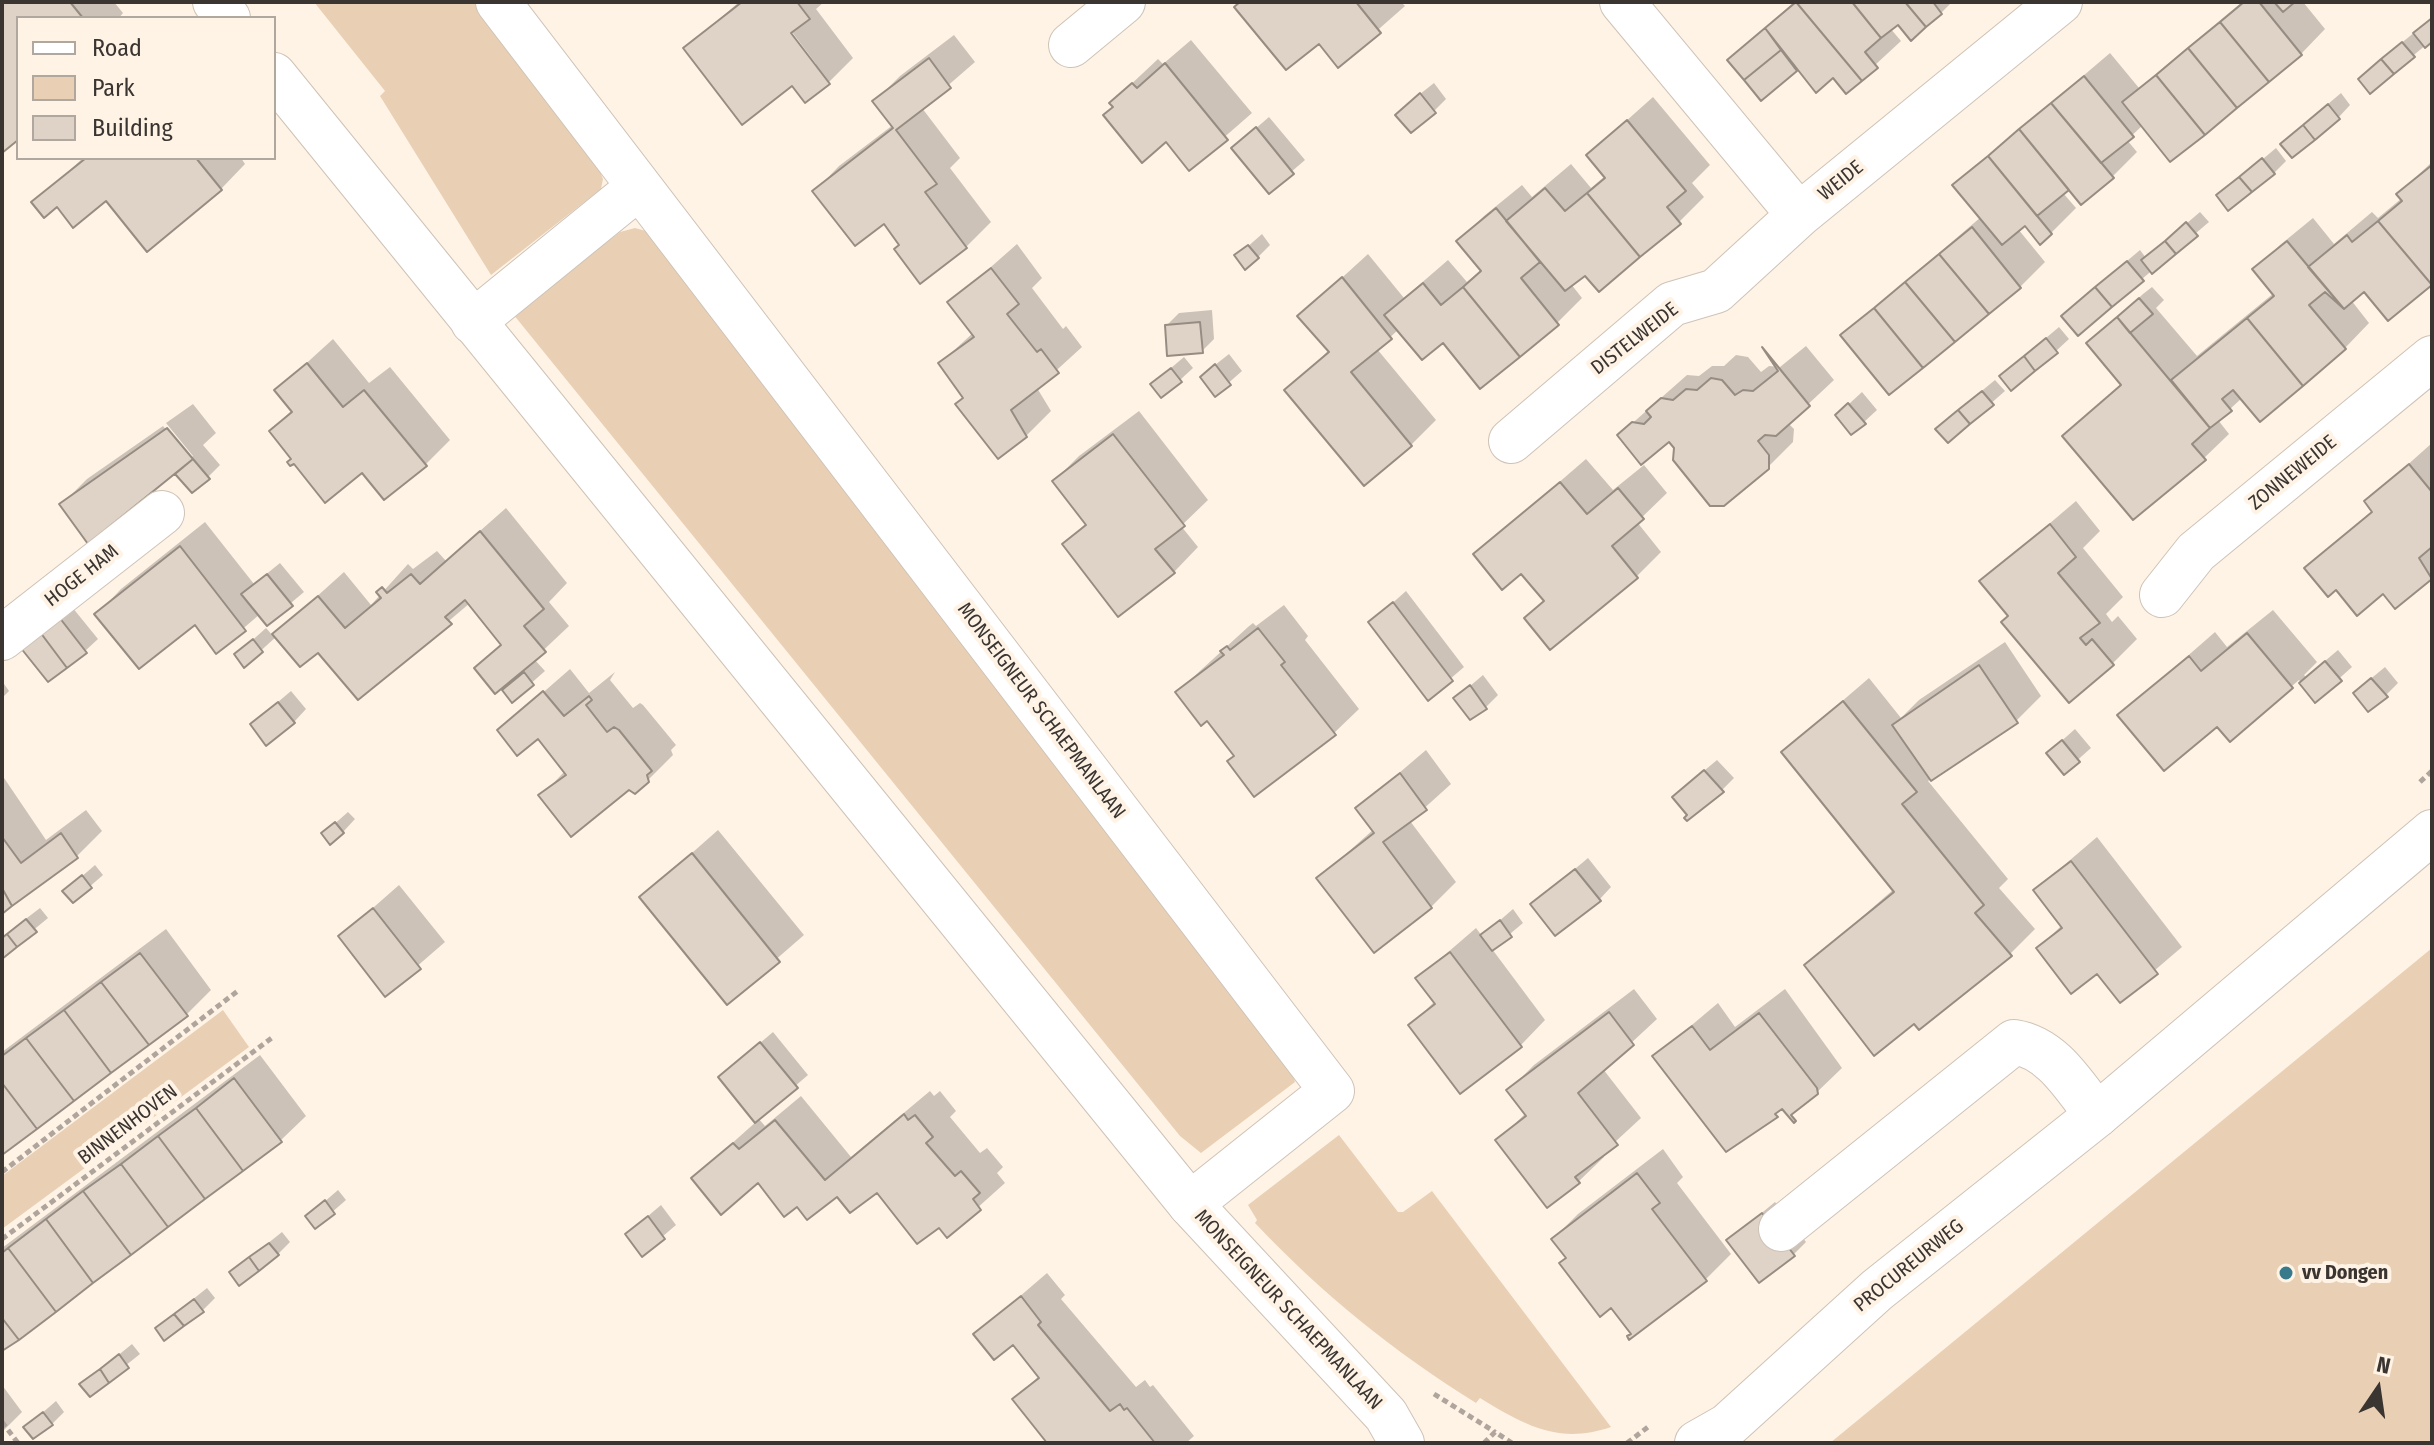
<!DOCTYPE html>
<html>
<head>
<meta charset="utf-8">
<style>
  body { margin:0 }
  #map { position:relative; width:2434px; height:1445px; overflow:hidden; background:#fff3e6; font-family:"Fira Sans Condensed",sans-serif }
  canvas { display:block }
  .frame { position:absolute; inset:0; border:4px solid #3a3531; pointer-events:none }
  .legend { position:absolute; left:16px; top:16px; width:260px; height:144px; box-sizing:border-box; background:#fff3e6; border:2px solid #b0a79e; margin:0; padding:10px 14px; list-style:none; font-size:24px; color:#3a3531 }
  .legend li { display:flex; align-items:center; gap:16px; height:40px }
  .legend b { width:40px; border:2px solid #b0a79e }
  .north { position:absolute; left:2338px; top:1349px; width:80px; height:80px; -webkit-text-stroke:6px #fff3e6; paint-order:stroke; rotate:13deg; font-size:22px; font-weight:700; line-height:32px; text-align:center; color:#3a3531 }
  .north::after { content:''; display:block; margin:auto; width:28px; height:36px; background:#3a3531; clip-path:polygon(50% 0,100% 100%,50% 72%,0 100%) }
</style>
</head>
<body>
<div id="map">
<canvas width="2434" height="1445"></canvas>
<div class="frame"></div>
<ul class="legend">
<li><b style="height:10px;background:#fff"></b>Road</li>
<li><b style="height:22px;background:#e9d0b5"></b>Park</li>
<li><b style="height:22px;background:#dfd3c7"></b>Building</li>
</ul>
<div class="north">N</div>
</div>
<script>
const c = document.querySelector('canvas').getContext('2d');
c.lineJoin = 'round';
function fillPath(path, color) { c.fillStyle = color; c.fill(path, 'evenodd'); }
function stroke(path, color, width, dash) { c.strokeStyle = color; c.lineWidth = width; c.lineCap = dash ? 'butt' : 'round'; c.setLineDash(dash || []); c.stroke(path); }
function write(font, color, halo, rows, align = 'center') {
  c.font = font + ' "Fira Sans Condensed",sans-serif'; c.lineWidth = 8; c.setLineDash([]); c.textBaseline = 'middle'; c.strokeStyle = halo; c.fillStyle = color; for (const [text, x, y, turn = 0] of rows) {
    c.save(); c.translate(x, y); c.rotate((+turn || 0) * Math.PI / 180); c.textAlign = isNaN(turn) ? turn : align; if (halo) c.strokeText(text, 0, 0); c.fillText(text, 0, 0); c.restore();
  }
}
const green = new Path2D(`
  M314,2H474L597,164L603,179L601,189L491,275L380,96L385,91Z
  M635,228L646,231L1293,1075L1295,1082L1201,1153L1180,1136L513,314L620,232Z
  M2432,948V1443H1830Z
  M223,1010L249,1047L2,1229V1176Z
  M1339,1135L1398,1212H1403L1432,1191L1611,1427C1559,1445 1524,1425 1480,1398L1476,1403C1394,1352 1322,1294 1255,1223L1257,1220L1248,1205Z`);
const shadow = new Path2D(`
  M2,2H114L123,13L119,18H18V137L2,150Z
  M739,2H824L816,9L853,58L828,83H793L686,48ZM786,24L816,64L814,66L783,26Z
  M1242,2H1401L1405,6L1338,65L1320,41Z
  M1794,2H1952L1941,13L1898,22L1890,28L1901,41L1847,91L1833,75L1798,67L1761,98L1742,48Z
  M2242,2H2303L2325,29L2301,54L2143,125L2127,140L2137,152L2112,177L2063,193L2076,208L2051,233L2025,223L2018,229L2045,262L2020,287L1889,392L1843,335L1981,217L1955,185L2110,53L2139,88Z
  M2432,18V40L2370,91L2372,67Z
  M954,35L975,62L922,108L960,158L950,168L991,222L966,247L901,245L884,221L815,191L839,166L893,125L875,101L900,76Z
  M1191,40L1252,113L1189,168L1167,139L1111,103L1158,59L1163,64Z
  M1434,83L1446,99L1434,111L1410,102Z
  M2341,93L2350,105L2338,118L2295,132Z
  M1653,97L1710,165L1692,183L1704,197L1679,222L1585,273L1571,284L1582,298L1557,323L1443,340L1398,330L1377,349L1436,420L1411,445L1286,391L1329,350L1300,316L1368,254L1404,298L1448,260L1467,282L1482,269L1459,241L1484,216L1522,185L1532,197L1571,164L1591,188L1605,176L1588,155Z
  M1269,117L1305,160L1269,191L1233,148Z
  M2276,148L2286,161L2274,173L2219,196Z
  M83,158H241L245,164L221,189L57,205L34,203Z
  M2432,162V283L2364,289L2351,300L2369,323L2345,348L2242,398L2218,420L2229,434L2204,458L2064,436L2122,383L2089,344L2143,294L2152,287L2164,300L2156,308L2197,356L2274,293L2255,270L2280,245L2313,218L2334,244L2372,212L2378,218L2402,198L2398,194Z
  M2200,212L2209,222L2142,279L2076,304L2140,250L2146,258Z
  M1262,234L1270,245L1258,257L1237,256Z
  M1017,244L1042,278L1032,288L1063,329L1066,326L1082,347L1037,388L1051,411L1026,436L965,397L940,363L973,333L950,303Z
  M1212,310L1214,339L1202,351L1167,325L1179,313Z
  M2059,327L2069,339L2056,351L2001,376Z
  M333,339L369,383L390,367L450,440L425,465L362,470L293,459L271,431L293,409L277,390Z
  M1806,346L1834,380L1788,423L1794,429L1793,442L1768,467L1676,447L1670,439L1619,435L1687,375L1699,376L1712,366H1724L1736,355L1748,357L1761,372L1769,366L1780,367Z
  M1229,354L1242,371L1216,394L1215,365Z
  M1184,357L1193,368L1180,380L1152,384Z
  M1995,380L2005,391L1948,441L1950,417Z
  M1862,392L1877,410L1852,433L1837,415Z
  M193,404L216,433L203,445L220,465L208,477L185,463L62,504L87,479L163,426L190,459L193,456L166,423Z
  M1139,411L1208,500L1181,526L1198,547L1174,572L1065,545L1086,523L1054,481L1079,456Z
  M2432,443V577L2395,607L2383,592L2337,588L2307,568L2373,510L2367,501Z
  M1586,459L1613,490L1644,465L1667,493L1637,522L1661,552L1636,577L1526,618L1545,600L1521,572L1476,554Z
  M2076,501L2100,531L2083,548L2123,597L2106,614L2112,622L2118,616L2137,639L2112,664L2010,615L1982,581Z
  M506,508L567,583L549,602L569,626L534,659L545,671L512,700L504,691L523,672L476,668L502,643L470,603L358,698L318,650L277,636L245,665L237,654L266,628L273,636L344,572L371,605L408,564L413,569L437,551L446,561Z
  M205,522L254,584L280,563L304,592L267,623L260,614L217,651L195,622L97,614L121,589Z
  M1406,591L1464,667L1428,698L1370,623Z
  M1284,605L1308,636L1305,640L1359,709L1334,733L1236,756L1208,718L1177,692L1248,627L1253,623L1256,626Z
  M72,607L98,639L85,651L23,647Z
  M2273,610L2317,662L2304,675L2306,677L2338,650L2352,667L2315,700L2299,680L2230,739L2218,724L2120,715L2215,632L2227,647Z
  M2005,642L2041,696L2016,721L1928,781L2008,879L1999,888L2035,929L2010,954L1919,1027L1914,1021L1874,1053L1807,965L1894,889L1783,752L1869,678L1901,718L1919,700Z
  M2385,667L2398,683L2386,695L2368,681Z
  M570,669L589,693L615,672L610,680L633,708L640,703L643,705L676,745L671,750L673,755L648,780L629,788L541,796L565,771L538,736L499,731Z
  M1483,675L1498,695L1486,707L1456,698Z
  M2,681L9,691L2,698Z
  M291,691L306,709L294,722L252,724Z
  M2075,729L2091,748L2064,772L2048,753Z
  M1426,750L1451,784L1410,821L1456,882L1431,907L1319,878L1374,829L1358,808Z
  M1717,760L1734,778L1722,790L1687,785Z
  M2,775L46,840L86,810L102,831L77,856L2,912Z
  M348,812L355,819L343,832L324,833Z
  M718,830L804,935L727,1002L642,897Z
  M2097,837L2182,947L2120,1000L2098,971L2039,948L2062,925L2035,890Z
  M1588,858L1611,887L1599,900L1532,905Z
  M95,865L103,875L73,901L65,891Z
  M399,885L445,942L385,994L341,936Z
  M40,908L48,918L2,956V937Z
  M1513,909L1523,923L1492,949L1545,1020L1521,1045L1411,1025L1435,1001L1418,978L1476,928L1482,936Z
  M166,929L211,990L186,1015L2,1152V1052Z
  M1634,989L1657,1019L1603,1069L1641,1118L1602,1154L1604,1157L1579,1181L1548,1205L1498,1140L1526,1113L1509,1090L1534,1065Z
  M1785,989L1842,1068L1816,1093L1784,1108L1726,1149L1655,1056L1718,1003L1735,1027Z
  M773,1032L808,1075L758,1118L765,1126L801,1096L851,1157L930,1091L934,1096L940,1091L956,1111L950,1117L980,1153L987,1148L1003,1167L997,1173L1005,1183L947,1235L940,1225L877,1190L838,1194L797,1205L759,1180L693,1178L757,1121L720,1077Z
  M260,1055L306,1116L281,1140L2,1348V1248Z
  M1663,1149L1683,1177L1677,1183L1731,1254L1706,1279L1633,1334L1553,1239L1578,1214Z
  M338,1190L346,1200L316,1226L308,1216Z
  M1775,1202L1806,1242L1794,1254L1729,1240Z
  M661,1205L676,1225L642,1254L627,1234Z
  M282,1232L290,1242L278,1254L232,1272Z
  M1047,1273L1065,1295L1061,1299L1136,1387L1145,1380L1150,1387L1153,1385L1194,1436L1186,1443H1050L1015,1399L1040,1375L1013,1342L976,1334Z
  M207,1288L215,1298L202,1311L157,1328Z
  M132,1344L140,1354L90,1394L82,1385Z
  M2,1385L22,1412L2,1432Z
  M56,1401L64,1412L52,1424L26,1427Z`);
const building = new Path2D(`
  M2,2H70L83,18H18V140L2,153Z
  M742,2H797L810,19L791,33L830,84L805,103L792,86L742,125L683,48Z
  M1240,2H1356L1381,33L1338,68L1319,44L1286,70L1234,7Z
  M1796,2H1852L1881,38L1865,52L1878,68L1862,81Z
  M1796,2L1862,81L1846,94L1833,78L1816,93L1765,28Z
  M1852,2H1905L1926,27L1911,41L1898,25L1881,38Z
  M1905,2H1933L1942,14L1926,27Z
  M2244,2H2259L2302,55L2269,82L2220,22Z
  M2274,2H2295L2283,12Z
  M2432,18V42L2425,48L2413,33Z
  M2220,22L2269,82L2237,108L2188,48Z
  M1765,28L1781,50L1744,80L1727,60Z
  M2402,42L2415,57L2394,74L2381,59Z
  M2188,48L2237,108L2205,135L2156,75Z
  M1781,50L1797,71L1761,101L1744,80Z
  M929,58L951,88L896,130L937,184L925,192L967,248L920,284L894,249L899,245L884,224L855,246L812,191L893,128L872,101Z
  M2381,59L2394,74L2370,94L2358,79Z
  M1165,63L1228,140L1189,171L1166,142L1142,163L1103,115L1113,107L1109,103L1132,83L1137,88Z
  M2156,75L2205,135L2170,162L2122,102Z
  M2084,76L2134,137L2101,163L2051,103Z
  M1420,93L1436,113L1411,133L1395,115Z
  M2051,103L2114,178L2081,205L2019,129Z
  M2328,104L2340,119L2315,140L2303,125Z
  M1627,120L1686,191L1667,207L1681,224L1640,257L1587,193L1605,178L1586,155Z
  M2303,125L2315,140L2292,158L2280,144Z
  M1256,127L1294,174L1269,194L1231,148Z
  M2019,129L2069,190L2037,216L1988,156Z
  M1988,156L2052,234L2040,245L2025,226L2002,245L1952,185Z
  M86,158H196L222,190L147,252L106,201L73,228L57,207L44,218L31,202Z
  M2262,158L2275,174L2252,192L2239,177Z
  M2432,165V285L2378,221L2402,201L2396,194Z
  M2239,177L2252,192L2228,211L2216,195Z
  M1545,188L1565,211L1587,193L1640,257L1599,292L1585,276L1565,291L1506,221Z
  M1496,208L1540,262L1521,278L1559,325L1520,357L1463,287L1481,271L1456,241Z
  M2378,221L2432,285L2388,321L2364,292L2344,309L2308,267L2347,235L2352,242Z
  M2186,222L2198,236L2176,254L2165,241Z
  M1972,227L2021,288L1989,314L1939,254Z
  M2165,241L2176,254L2152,274L2141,260Z
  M2287,241L2344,309L2325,292L2309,305L2346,349L2303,386L2247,318L2274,296L2252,269Z
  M1248,245L1259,258L1245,270L1234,255Z
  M1939,254L1989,314L1955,342L1905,282Z
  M2127,261L2144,281L2112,307L2095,287Z
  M991,268L1019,304L1007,314L1037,352L1041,349L1059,373L1011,410L1027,437L998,459L955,404L963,398L938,363L974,337L947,302Z
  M1342,277L1392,339L1351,372L1412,446L1364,486L1284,390L1329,352L1297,316Z
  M1905,282L1955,342L1923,368L1874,308Z
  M1423,283L1441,305L1463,287L1520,357L1480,389L1443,343L1422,360L1384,315Z
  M2095,287L2112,307L2078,336L2061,316Z
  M2139,298L2153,314L2130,333L2117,317Z
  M1874,308L1923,368L1889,395L1840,335Z
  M2117,317L2210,428L2192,444L2206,460L2133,520L2062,436L2121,385L2086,343Z
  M2247,318L2303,386L2260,422L2233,390L2222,399L2232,411L2210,428L2171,380Z
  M1200,322L1203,353L1167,356L1165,325Z
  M2046,338L2058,353L2035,371L2024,356Z
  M1762,347L1810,406L1776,436L1765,435L1758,441L1769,455V469L1724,506H1710L1673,460L1674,448L1669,442L1641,465L1617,435L1632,422L1644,424L1651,417L1646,411L1661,398L1673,400L1686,389L1697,390L1711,378L1722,380L1735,395L1743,390L1753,391L1778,371Z
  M2024,356L2035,371L2011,391L1999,376Z
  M307,363L343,407L364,390L427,466L384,500L362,473L325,503L294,464L290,466L287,462L291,459L269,431L292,412L274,390Z
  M1215,364L1231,385L1215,397L1200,377Z
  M1171,368L1182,382L1161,398L1150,384Z
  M1982,391L1994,405L1970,424L1958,410Z
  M1848,403L1866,424L1851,435L1835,415Z
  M1958,410L1970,424L1948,443L1935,429Z
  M167,428L193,459L88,544L59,504Z
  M1113,434L1185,526L1155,549L1175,573L1118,617L1062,544L1086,525L1052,481Z
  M193,459L210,479L192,493L175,474Z
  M2409,464L2432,492V547L2419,558L2432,579L2395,609L2383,594L2357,616L2336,590L2328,597L2304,568L2372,512L2364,501Z
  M1560,482L1587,514L1618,488L1644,519L1612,546L1638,578L1550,650L1524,618L1544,601L1521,574L1502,590L1473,554Z
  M2050,524L2076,557L2058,573L2100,623L2080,638L2086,645L2092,639L2114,665L2069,703L2001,622L2008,616L1979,581Z
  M480,531L544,609L524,626L546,652L495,694L474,668L501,645L465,600L445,617L452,624L358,700L318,653L300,667L272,634L318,596L345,628L381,598L376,592L382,587L387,593L411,574L420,584Z
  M180,546L246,631L216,654L195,625L139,669L94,614Z
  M267,574L293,606L267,626L241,594Z
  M1393,602L1453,681L1428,701L1368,622Z
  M59,617L87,653L67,668L40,632Z
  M1258,628L1285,662L1281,665L1336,735L1254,797L1227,761L1234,756L1207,721L1201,726L1175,692L1224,655L1220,651L1227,646L1230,650Z
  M40,632L67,668L48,682L20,647Z
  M2247,633L2293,688L2230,742L2217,727L2164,771L2117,715L2189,656L2201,671Z
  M253,639L263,652L244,668L234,654Z
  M2325,661L2342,681L2315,703L2299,683Z
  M1979,665L2018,723L1931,781L1892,725Z
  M524,672L534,685L512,703L502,690Z
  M2371,678L2388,697L2368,712L2353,693Z
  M1470,685L1487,709L1470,720L1453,698Z
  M543,691L564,716L589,696L592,700L586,705L607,732L614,727L619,730L652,771L647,775L649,782L635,794L629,790L571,837L538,795L566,775L538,739L517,756L497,730Z
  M1843,701L1917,792L1902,804L1984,905L1975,913L2012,956L1919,1030L1914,1024L1874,1056L1804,965L1894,892L1781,752Z
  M278,702L295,723L266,746L250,724Z
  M2062,740L2080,762L2064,775L2046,753Z
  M1704,770L1724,792L1687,821L1684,818L1687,815L1672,797Z
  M1400,773L1427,810L1383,842L1432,908L1374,953L1316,878L1374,833L1355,808Z
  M335,822L344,833L330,845L321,833Z
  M61,833L78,858L12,906L2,888V837L21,863Z
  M692,853L780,962L727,1005L639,897Z
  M2071,861L2158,974L2120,1003L2097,974L2071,994L2036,948L2062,928L2033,890Z
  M1575,869L1601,901L1555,936L1530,904Z
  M82,875L92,888L73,903L62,891Z
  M2,888L12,906L2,914Z
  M373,908L421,969L385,997L338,936Z
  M26,919L37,932L17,947L7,934Z
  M1500,920L1512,937L1492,951L1480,935Z
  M7,934L17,947L2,959V938Z
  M1450,952L1522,1047L1460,1094L1408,1025L1435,1004L1415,978Z
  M140,953L188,1016L149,1045L101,982Z
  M101,982L149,1045L111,1073L64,1010Z
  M64,1010L111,1073L74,1101L26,1038Z
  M1609,1012L1634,1045L1578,1093L1618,1145L1575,1177L1580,1183L1547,1208L1495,1140L1526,1116L1506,1090Z
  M1759,1013L1817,1088L1818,1094L1791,1115L1796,1121L1794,1123L1782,1109L1775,1114L1778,1117L1726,1152L1652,1056L1692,1026L1710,1050Z
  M26,1038L74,1101L37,1129L2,1083V1056Z
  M760,1042L798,1088L755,1123L718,1077Z
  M234,1078L282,1142L243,1171L196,1108Z
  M2,1083L37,1129L2,1155Z
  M196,1108L243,1171L205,1199L158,1136Z
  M904,1114L908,1120L915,1115L933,1137L926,1143L955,1176L961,1171L980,1193L973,1199L981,1210L947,1238L939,1228L917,1244L877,1193L850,1213L837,1197L807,1220L797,1207L784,1217L758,1183L721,1215L691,1178L733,1143L739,1149L775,1120L825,1180Z
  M158,1136L205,1199L168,1227L121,1164Z
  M121,1164L168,1227L131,1255L83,1191Z
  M1637,1173L1660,1203L1652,1209L1707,1281L1629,1340L1627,1336L1631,1334L1611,1308L1600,1317L1559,1263L1566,1258L1551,1239Z
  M83,1191L131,1255L93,1283L46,1219Z
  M325,1200L335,1214L315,1229L305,1216Z
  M1762,1213L1795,1256L1759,1283L1726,1240Z
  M648,1216L665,1239L642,1257L625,1234Z
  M46,1219L93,1283L56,1312L8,1248Z
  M269,1243L279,1255L259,1271L249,1257Z
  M8,1248L56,1312L19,1340L2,1318V1253Z
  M249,1257L259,1271L239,1286L229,1272Z
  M1021,1296L1041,1322L1038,1325L1110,1411L1120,1404L1124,1410L1127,1408L1155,1443H1047L1012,1399L1039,1378L1013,1345L994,1360L973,1334Z
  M194,1299L204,1312L184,1326L174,1314Z
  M174,1314L184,1326L164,1341L155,1328Z
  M2,1318L19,1340L2,1351Z
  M119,1354L129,1368L109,1383L100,1369Z
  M100,1369L109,1383L90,1397L79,1384Z
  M43,1412L53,1425L33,1439L23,1427Z`);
const path = new Path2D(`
  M2420,782L2432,771
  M2,1172L239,990
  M2,1239L273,1037
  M1434,1394L1495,1432
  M2,1422L18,1443
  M1484,1443L1495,1432L1512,1443
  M1627,1443L1648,1427`);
const street = new Path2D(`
  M498,2L1332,1091L1190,1204
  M1622,2L1799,215L2060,2
  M1071,45L1123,2
  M473,322L639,187
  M1511,441L1672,304L1716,291L1799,215
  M2162,595L2196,552L2432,358
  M2,638L162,513
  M1781,1229L2014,1042C2053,1048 2074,1086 2097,1115`);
const secondary = new Path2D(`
  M215,2L228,18
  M274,75L1190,1204L1386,1415L1402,1443
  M1697,1443L1727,1426L1877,1290L2097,1115L2432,832`);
const markers = [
  [2286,1273,8,"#38798b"]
];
const streetNames = [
  ["WEIDE",1841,181,-39],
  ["DISTELWEIDE",1635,339,-38],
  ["ZONNEWEIDE",2293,473,-39],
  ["HOGE HAM",82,576,-38],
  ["MONSEIGNEUR SCHAEPMANLAAN",1041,711,53],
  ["BINNENHOVEN",128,1125,-37],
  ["PROCUREURWEG",1909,1266,-39],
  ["MONSEIGNEUR SCHAEPMANLAAN",1288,1310,47]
];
const poiNames = [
  ["vv Dongen",2302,1273]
];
fillPath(green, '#e9d0b5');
fillPath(shadow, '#0003');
fillPath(building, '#dfd3c7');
stroke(building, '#978c81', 2);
stroke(street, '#cec3b7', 46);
stroke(secondary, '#cec3b7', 46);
stroke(path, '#afa59c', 5, [6, 4]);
stroke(street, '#fff', 44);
stroke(secondary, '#fff', 44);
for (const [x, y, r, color] of markers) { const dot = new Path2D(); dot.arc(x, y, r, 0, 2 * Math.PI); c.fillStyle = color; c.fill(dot); stroke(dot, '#fff3e6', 3); }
write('20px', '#3a3531', '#fff3e6', streetNames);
write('bold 20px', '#3a3531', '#fff3e6', poiNames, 'left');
</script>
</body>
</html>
